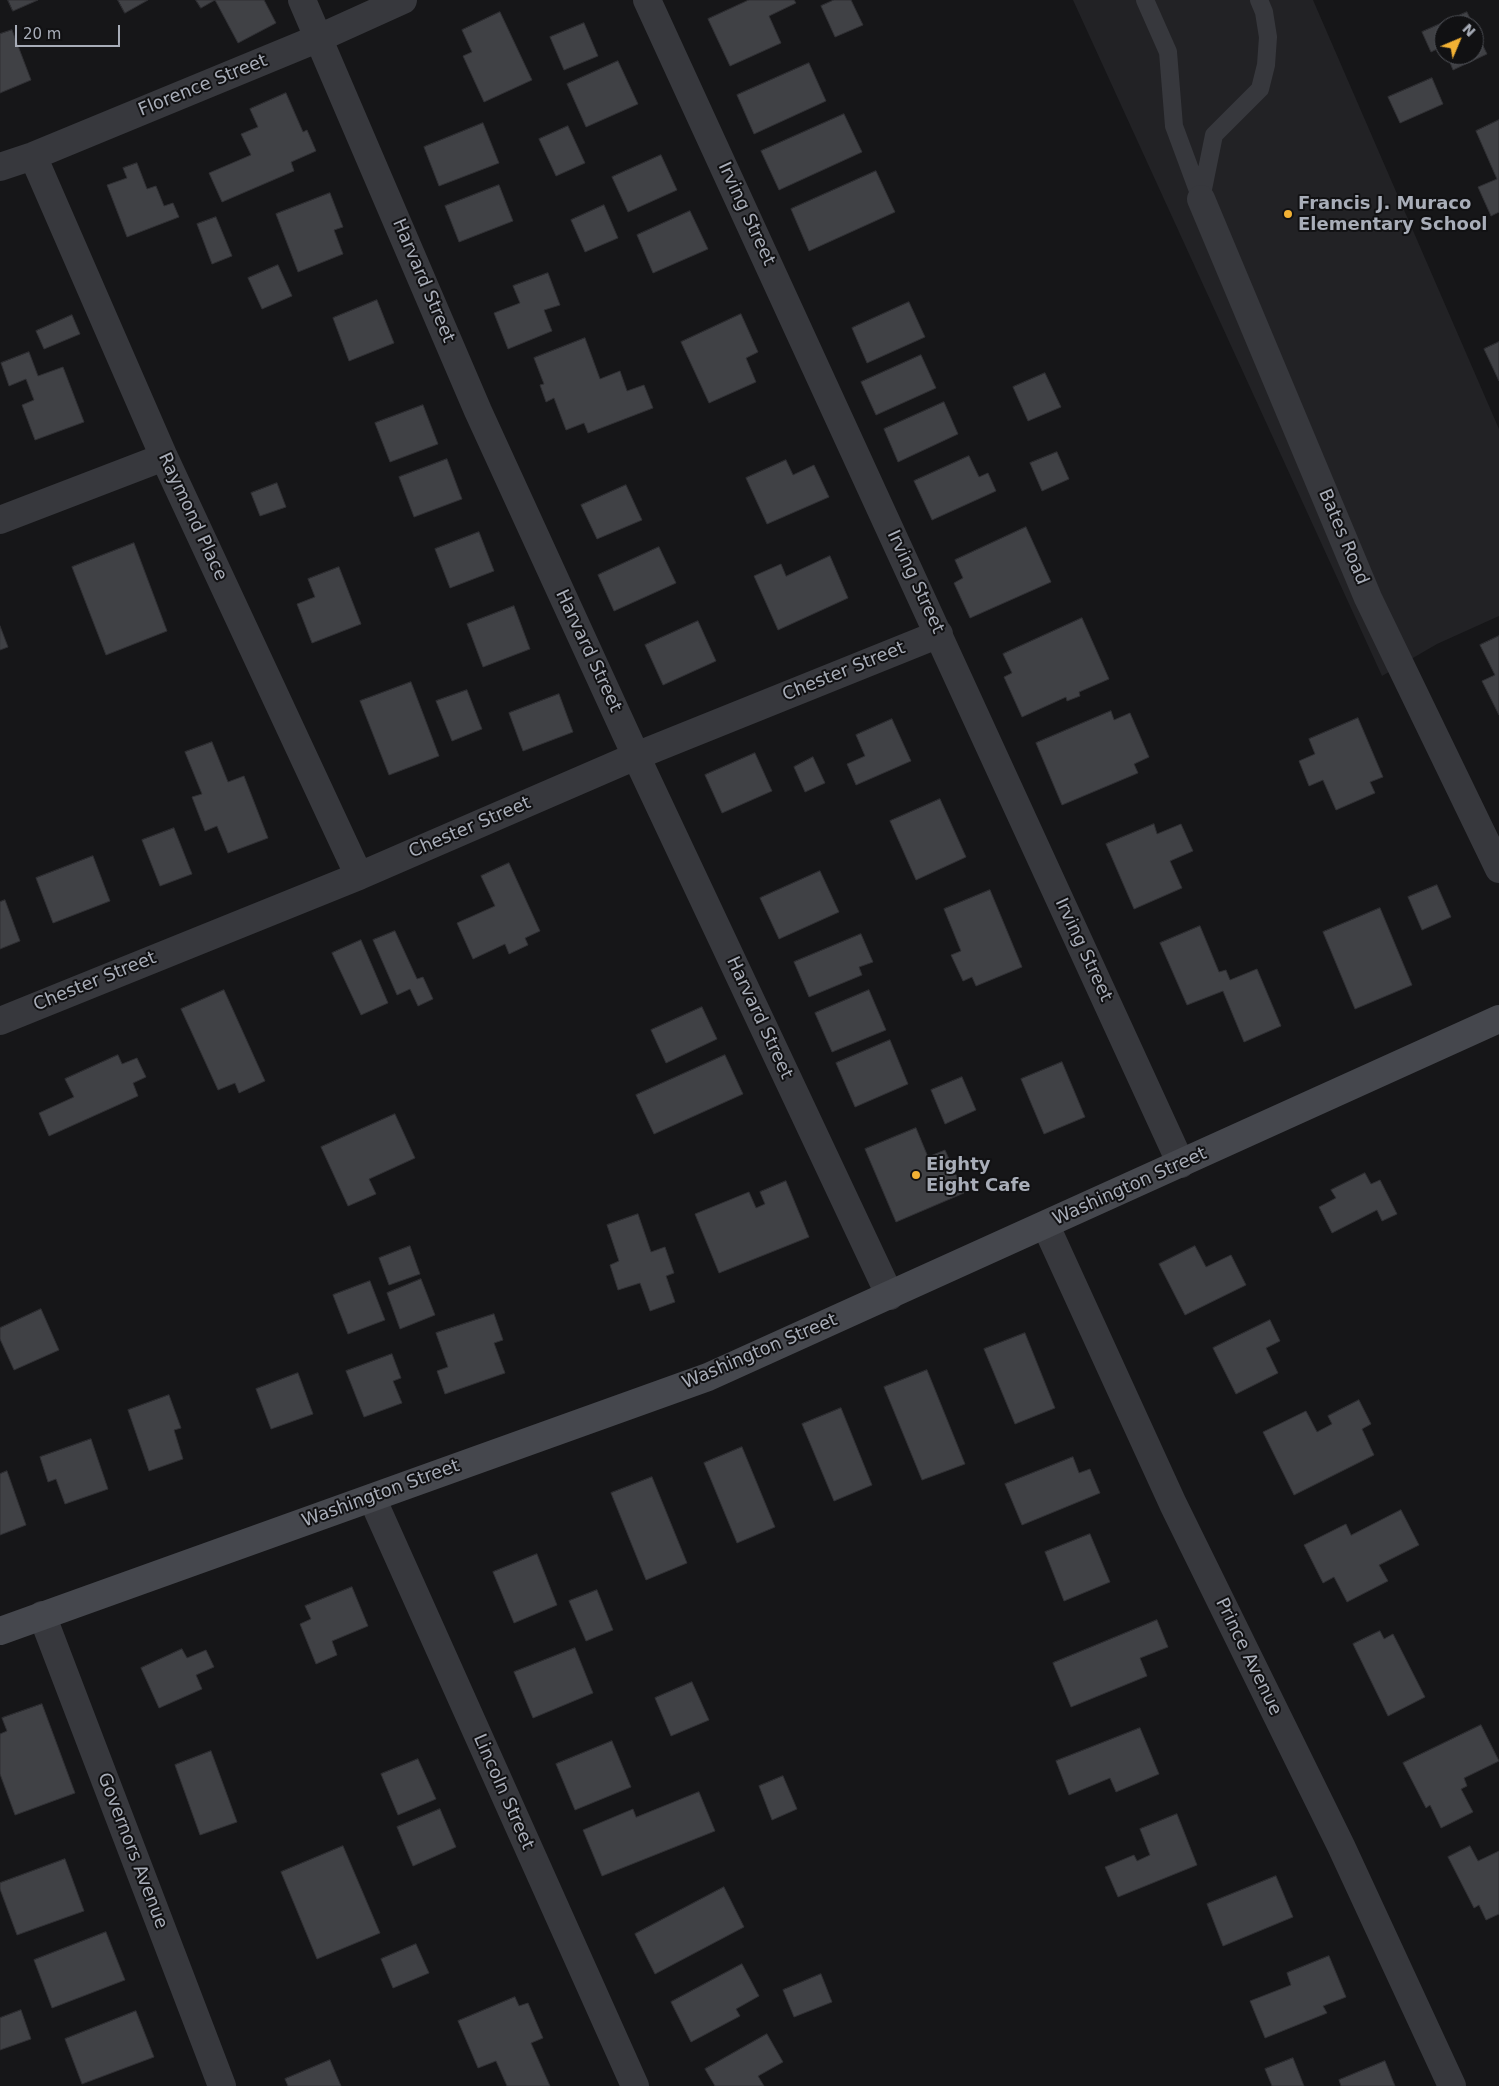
<!DOCTYPE html>
<html>
<head>
<meta charset="utf-8">
<style>
  body { margin:0 }
  #map { position:relative; width:1499px; height:2086px; overflow:hidden; background:#161618; font-family:"DejaVu Sans",sans-serif }
  canvas { display:block }
  .north { position:absolute; left:1434px; top:15px; width:50px; height:50px; box-sizing:border-box; background:#111113; border:1px solid #4d4f55; border-radius:50%; rotate:45deg; font-size:14px; font-weight:700; line-height:20px; text-align:center; color:#a8adb8 }
  .north::after { content:''; display:block; margin:auto; width:18px; height:22px; background:#f2b134; clip-path:polygon(50% 0,100% 100%,50% 72%,0 100%) }
  .scale { position:absolute; left:15px; top:25px; width:105px; height:22px; box-sizing:border-box; border:2px solid #a8adb8; border-top:0; padding-left:6px; font-size:15px; line-height:18px; white-space:nowrap; color:#a8adb8; -webkit-text-stroke:4px #111113; paint-order:stroke }
</style>
</head>
<body>
<div id="map">
<canvas width="1499" height="2086"></canvas>
<div class="north">N</div>
<div class="scale">20 m</div>
</div>
<script>
const c = document.querySelector('canvas').getContext('2d');
c.lineJoin = 'round';
function fillPath(path, color) { c.fillStyle = color; c.fill(path, 'evenodd'); }
function stroke(path, color, width, dash) { c.strokeStyle = color; c.lineWidth = width; c.lineCap = dash ? 'butt' : 'round'; c.setLineDash(dash || []); c.stroke(path); }
function write(font, color, halo, rows, align = 'center') {
  c.font = font + ' "DejaVu Sans",sans-serif'; c.lineWidth = 4; c.setLineDash([]); c.textBaseline = 'middle'; c.strokeStyle = halo; c.fillStyle = color; for (const [text, x, y, turn = 0] of rows) {
    c.save(); c.translate(x, y); c.rotate((+turn || 0) * Math.PI / 180); c.textAlign = isNaN(turn) ? turn : align; if (halo) c.strokeText(text, 0, 0); c.fillText(text, 0, 0); c.restore();
  }
}
const built = new Path2D(`
  M1073,0H1313L1499,429V616L1437,644L1382,676Z`);
const building = new Path2D(`
  M8,0H38L13,11Z
  M118,0H148L125,13Z
  M196,0H264L276,23L238,43L215,0L201,8Z
  M749,0H794L796,3L769,16L781,43L730,66L708,19Z
  M834,0H851L863,25L835,37L821,6Z
  M500,12L532,80L484,102L463,56L472,52L462,30Z
  M1467,12L1473,25H1444V48L1443,46L1431,52L1422,32Z
  M584,23L598,56L564,70L550,37Z
  M1474,27L1487,54L1453,70L1447,55H1474Z
  M12,30L31,80L0,93V34Z
  M618,61L638,104L586,127L567,84Z
  M809,63L826,101L754,134L737,95Z
  M1432,78L1443,104L1400,123L1388,97Z
  M286,93L303,132L307,130L316,151L291,162L294,171L222,202L209,173L251,155L241,134L258,127L250,109Z
  M844,114L862,152L779,190L761,151Z
  M1499,120V212L1491,216L1478,187L1497,179L1476,131Z
  M483,123L499,163L439,186L424,147Z
  M568,126L585,163L556,176L539,139Z
  M661,155L677,190L628,212L612,177Z
  M137,163L147,189L156,186L164,206L173,203L179,217L127,237L107,185L127,178L123,168Z
  M876,171L895,212L809,251L791,209Z
  M499,185L513,221L459,242L445,206Z
  M330,193L343,227L334,230L343,254L298,272L276,214Z
  M604,205L618,238L585,252L571,220Z
  M690,211L708,249L653,273L637,235Z
  M216,217L232,256L212,264L197,224Z
  M278,265L292,296L262,309L248,278Z
  M548,273L560,305L544,310L552,331L508,349L494,313L520,303L513,286Z
  M377,300L394,343L349,361L333,318Z
  M909,302L925,337L867,363L852,328Z
  M741,314L758,352L746,358L756,382L709,403L681,342Z
  M72,315L80,334L44,349L36,331Z
  M585,338L600,379L620,371L627,391L644,385L653,408L588,433L584,423L566,430L554,398L546,402L540,385L544,384L534,358Z
  M1499,342V381L1484,349Z
  M29,352L38,376L63,367L84,422L35,440L22,405L34,400L26,379L9,386L1,363Z
  M921,355L936,388L876,415L861,382Z
  M1045,373L1061,407L1028,421L1013,387Z
  M944,402L958,434L898,462L884,429Z
  M423,405L438,444L390,462L375,423Z
  M1057,452L1069,479L1042,491L1030,463Z
  M969,456L979,477L988,473L996,491L932,520L914,481Z
  M447,459L462,499L414,517L399,477Z
  M786,460L793,475L814,465L829,497L767,524L746,478Z
  M277,483L286,507L260,516L251,493Z
  M626,485L642,520L597,539L581,505Z
  M1026,527L1051,582L970,618L954,583L963,578L955,560Z
  M479,532L494,571L450,588L435,549Z
  M134,543L167,631L106,655L72,567Z
  M659,547L676,583L614,611L598,575Z
  M830,556L848,598L778,630L754,576L781,564L786,576Z
  M339,567L361,624L312,643L297,604L315,597L308,579Z
  M514,606L530,649L483,667L467,624Z
  M1082,618L1109,679L1079,692L1080,696L1067,701L1066,697L1022,717L1004,677L1012,673L1003,654Z
  M698,621L716,661L663,685L645,645Z
  M0,626L8,647L0,650Z
  M1499,636V715L1482,681L1495,675L1480,645Z
  M411,682L439,756L389,775L360,701Z
  M467,690L482,729L452,741L436,701Z
  M559,694L573,732L523,751L509,713Z
  M1111,711L1114,720L1130,713L1149,757L1134,764L1138,773L1062,805L1036,743Z
  M1358,718L1383,777L1370,782L1375,793L1336,810L1323,780L1309,786L1299,761L1315,754L1309,739Z
  M892,719L911,761L856,785L847,764L865,756L856,735Z
  M212,742L228,782L244,776L268,838L228,853L217,826L205,831L192,797L202,794L185,752Z
  M755,753L772,791L722,813L705,775Z
  M813,757L825,783L805,792L794,767Z
  M940,799L966,857L916,880L890,821Z
  M1154,824L1157,834L1181,824L1193,851L1170,861L1182,888L1134,909L1106,844Z
  M174,828L192,874L160,886L142,840Z
  M93,856L110,901L53,923L36,878Z
  M509,863L540,931L525,938L528,945L509,954L505,944L473,959L457,923L495,906L481,876Z
  M820,871L839,912L779,939L760,898Z
  M1437,885L1451,917L1422,930L1408,897Z
  M990,890L1022,967L976,986L972,977L963,981L951,955L961,951L944,909Z
  M5,900L20,941L0,949V902Z
  M1380,908L1412,985L1355,1009L1323,932Z
  M1200,926L1219,972L1226,970L1230,980L1257,969L1281,1026L1244,1042L1223,991L1187,1005L1160,943Z
  M395,931L417,979L423,977L433,999L418,1006L410,989L397,995L373,940Z
  M861,934L873,962L859,967L862,975L809,997L794,962Z
  M361,940L388,1003L361,1015L332,953Z
  M224,990L265,1081L239,1093L235,1083L218,1090L181,1009Z
  M869,990L886,1030L832,1052L815,1013Z
  M702,1007L717,1039L666,1063L651,1030Z
  M890,1040L908,1084L855,1107L836,1063Z
  M118,1055L122,1064L137,1058L146,1077L133,1083L138,1096L49,1136L39,1113L74,1097L65,1079Z
  M725,1055L743,1094L654,1134L636,1095Z
  M1062,1062L1085,1117L1044,1134L1021,1079Z
  M962,1077L976,1110L945,1124L931,1090Z
  M395,1114L415,1158L369,1179L376,1194L348,1206L321,1147Z
  M916,1128L928,1157L945,1150L964,1193L896,1222L865,1149Z
  M1365,1173L1371,1184L1380,1180L1397,1214L1382,1221L1377,1210L1332,1233L1319,1207L1336,1198L1331,1190Z
  M786,1181L809,1237L719,1273L695,1214L749,1192L756,1208L765,1204L760,1192Z
  M638,1214L651,1252L665,1247L674,1273L666,1276L675,1302L650,1311L640,1283L618,1290L610,1265L619,1261L607,1225Z
  M410,1246L420,1274L389,1285L379,1258Z
  M1195,1246L1206,1267L1231,1255L1246,1285L1185,1315L1159,1264Z
  M421,1279L435,1315L400,1329L387,1293Z
  M370,1281L385,1320L348,1334L333,1295Z
  M41,1309L59,1350L14,1370L0,1339V1328Z
  M494,1314L503,1340L494,1343L505,1373L445,1394L437,1371L448,1367L436,1333Z
  M1270,1320L1280,1341L1266,1348L1278,1373L1236,1394L1213,1348Z
  M1025,1333L1055,1408L1015,1424L984,1349Z
  M392,1354L401,1378L393,1381L402,1403L364,1417L346,1371Z
  M927,1370L965,1464L922,1480L884,1387Z
  M298,1373L313,1414L271,1429L256,1389Z
  M169,1395L181,1428L174,1430L183,1459L149,1471L128,1410Z
  M1359,1400L1371,1424L1362,1429L1374,1455L1294,1495L1263,1432L1306,1411L1317,1432L1332,1424L1328,1416Z
  M841,1408L872,1485L834,1501L802,1424Z
  M91,1439L108,1489L65,1504L56,1479L48,1482L40,1457Z
  M742,1447L775,1527L737,1543L704,1463Z
  M1073,1457L1079,1473L1090,1469L1100,1493L1022,1525L1005,1484Z
  M7,1471L26,1525L0,1535V1474Z
  M652,1477L687,1563L646,1580L611,1493Z
  M1401,1510L1419,1545L1379,1565L1388,1581L1347,1602L1334,1577L1323,1583L1304,1545L1346,1524L1351,1535Z
  M1090,1534L1110,1582L1064,1601L1045,1552Z
  M537,1554L557,1605L514,1623L493,1572Z
  M352,1587L368,1626L332,1641L337,1655L316,1664L300,1624L311,1619L305,1606Z
  M597,1590L613,1630L586,1641L569,1601Z
  M1157,1620L1168,1647L1140,1658L1147,1676L1071,1707L1053,1663Z
  M1380,1631L1384,1639L1393,1634L1425,1697L1388,1716L1353,1644Z
  M575,1648L593,1693L533,1718L514,1672Z
  M182,1649L187,1658L206,1650L214,1667L196,1675L202,1689L159,1708L141,1668Z
  M692,1682L709,1720L671,1736L655,1698Z
  M42,1704L75,1793L15,1815L0,1774V1734L7,1731L2,1718Z
  M1481,1725L1499,1761L1464,1778L1467,1786L1461,1789L1473,1812L1441,1828L1430,1805L1426,1808L1403,1763Z
  M1140,1728L1159,1774L1116,1792L1110,1778L1069,1795L1056,1761Z
  M612,1741L631,1787L575,1810L556,1764Z
  M211,1751L237,1822L200,1835L175,1765Z
  M418,1759L436,1799L398,1815L381,1774Z
  M783,1776L797,1809L772,1820L759,1786Z
  M699,1792L715,1831L602,1876L583,1830L633,1809L636,1817Z
  M440,1809L456,1847L413,1866L397,1827Z
  M1177,1814L1197,1865L1118,1897L1105,1867L1134,1855L1137,1861L1150,1855L1140,1829Z
  M343,1846L380,1933L317,1959L281,1872Z
  M1470,1846L1478,1861L1499,1851V1914L1486,1920L1479,1905L1474,1908L1448,1857Z
  M65,1859L84,1911L17,1935L0,1889V1883Z
  M1276,1876L1293,1917L1223,1946L1207,1904Z
  M724,1887L744,1927L655,1974L635,1934Z
  M106,1932L125,1980L52,2008L34,1960Z
  M416,1944L429,1973L393,1988L381,1959Z
  M1329,1956L1346,1997L1323,2006L1327,2013L1265,2038L1250,2001L1291,1985L1287,1973Z
  M742,1964L759,1996L736,2009L740,2016L691,2042L671,2002Z
  M821,1974L832,2002L794,2017L783,1990Z
  M515,1997L519,2006L528,2003L543,2038L531,2043L550,2086H507L496,2061L478,2068L458,2021Z
  M21,2010L31,2039L0,2050V2018Z
  M136,2011L154,2057L82,2084L65,2039Z
  M767,2034L783,2062L758,2076L764,2086H715L705,2069Z
  M1293,2058L1304,2086H1272L1265,2069Z
  M330,2060L341,2086H288L285,2079Z
  M1385,2061L1395,2086H1341L1339,2080Z`);
const lane = new Path2D(`
  M1145,0L1168,52L1174,126L1201,199
  M1201,199L1214,135L1260,89L1266,65L1268,37L1264,12L1259,0`);
const street = new Path2D(`
  M302,0L478,411L636,756L890,1296
  M647,0L1181,1164
  M33,156L164,457L359,876
  M0,167L33,156L319,38L403,0
  M1201,199L1368,598L1499,869
  M0,520L164,457
  M0,1021L359,876L636,756L939,634
  M1046,1226L1173,1504L1341,1846L1452,2086
  M372,1498L635,2086
  M42,1615L222,2086`);
const secondary = new Path2D(`
  M0,1631L708,1377L1499,1019`);
const markers = [
  [1288,214,5,"#f2b134"],
  [916,1175,5,"#f2b134"]
];
const streetNames = [
  ["Florence Street",203,86,-22],
  ["Irving Street",746,214,65],
  ["Harvard Street",423,281,67],
  ["Raymond Place",192,517,65],
  ["Bates Road",1343,537,67],
  ["Irving Street",915,582,65],
  ["Harvard Street",588,651,65],
  ["Chester Street",844,672,-22],
  ["Chester Street",470,828,-23],
  ["Irving Street",1083,950,65],
  ["Chester Street",95,982,-22],
  ["Harvard Street",759,1018,65],
  ["Washington Street",1130,1187,-24],
  ["Washington Street",760,1352,-23],
  ["Washington Street",381,1494,-20],
  ["Prince Avenue",1248,1657,64],
  ["Lincoln Street",503,1792,66],
  ["Governors Avenue",132,1851,69]
];
const poiNames = [
  ["Francis J. Muraco",1298,204],
  ["Elementary School",1298,225],
  ["Eighty",926,1165],
  ["Eight Cafe",926,1186]
];
fillPath(built, '#222225');
fillPath(building, '#404145');
stroke(building, '#303034', 1);
stroke(lane, '#37383d', 18);
stroke(street, '#37383d', 28);
stroke(secondary, '#45474d', 28);
for (const [x, y, r, color] of markers) { const dot = new Path2D(); dot.arc(x, y, r, 0, 2 * Math.PI); c.fillStyle = color; c.fill(dot); stroke(dot, '#111113', 2); }
write('18px', '#a8adb8', '#111113', streetNames);
write('bold 18px', '#a8adb8', '#111113', poiNames, 'left');
</script>
</body>
</html>
